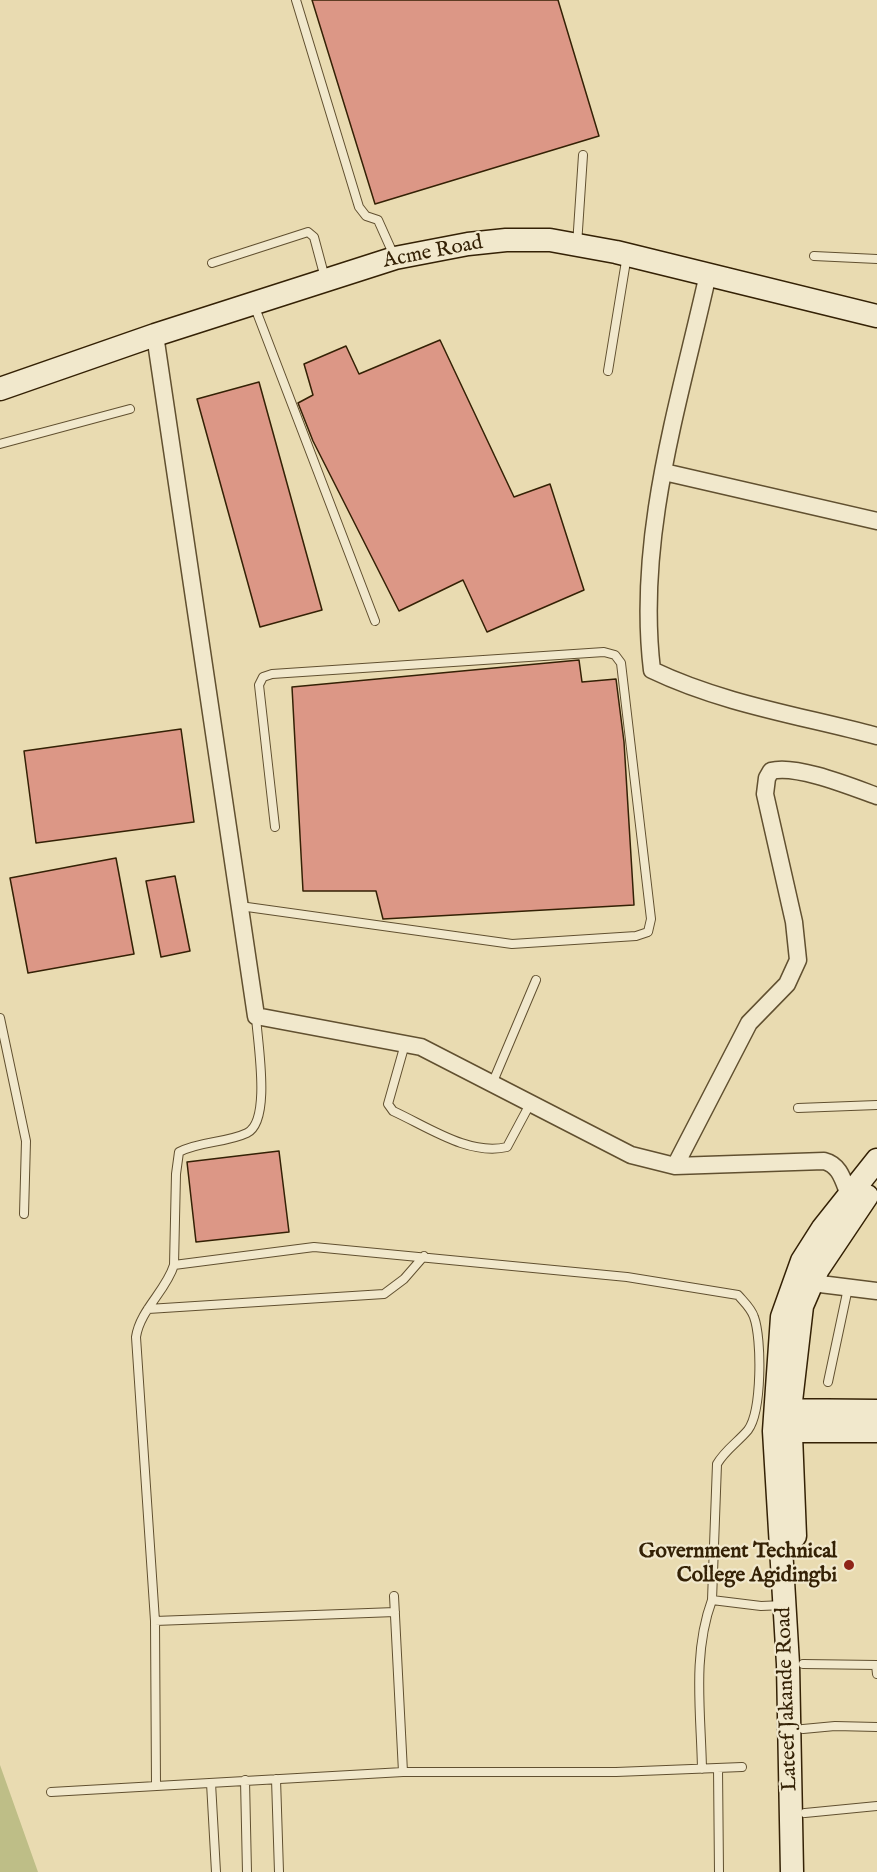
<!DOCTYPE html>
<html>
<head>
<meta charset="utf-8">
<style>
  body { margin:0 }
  canvas { display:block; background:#e9dbb1 }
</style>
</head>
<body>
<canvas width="877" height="1872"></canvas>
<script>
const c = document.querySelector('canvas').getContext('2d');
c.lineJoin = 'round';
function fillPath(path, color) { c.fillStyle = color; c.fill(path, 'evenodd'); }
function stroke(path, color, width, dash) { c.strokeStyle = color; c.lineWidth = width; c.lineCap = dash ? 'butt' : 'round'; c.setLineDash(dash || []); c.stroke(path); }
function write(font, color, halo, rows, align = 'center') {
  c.font = font + ' "IM FELL English",serif'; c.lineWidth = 4.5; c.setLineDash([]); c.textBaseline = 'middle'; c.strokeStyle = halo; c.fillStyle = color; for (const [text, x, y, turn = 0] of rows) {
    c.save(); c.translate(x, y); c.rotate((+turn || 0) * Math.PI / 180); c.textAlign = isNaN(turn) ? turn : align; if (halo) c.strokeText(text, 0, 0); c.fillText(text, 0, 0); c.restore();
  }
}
const green = new Path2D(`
  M0,1765L38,1872H0Z`);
const building = new Path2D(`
  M312,0H558L599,136L375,204Z
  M440,340L514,497L550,484L584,590L487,632L463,580L399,611L313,441L298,403L313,395L304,364L346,346L359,374Z
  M259,382L322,610L260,627L197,399Z
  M579,660L582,682L616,679L624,742L634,905L383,919L376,891H303L292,687Z
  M181,729L194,822L36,843L24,751Z
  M116,858L134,954L28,973L10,878Z
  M175,876L190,951L161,957L146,881Z
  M279,1151L289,1232L196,1242L187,1162Z`);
const lane = new Path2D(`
  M296,0L359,207L366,216L378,220L395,258
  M577,245L583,155
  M814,256L877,259
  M212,263L308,232L314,237L325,278
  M254,305L375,621
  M608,371L627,255
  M0,444L130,409
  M240,906L512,944L636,936L648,932L651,919L621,663L615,655L604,652L272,674L263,677L259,685L275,827
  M0,1018L26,1141L24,1214
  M405,1044L388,1104L393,1111C428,1127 469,1156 507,1147L530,1104
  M492,1084L536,980
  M798,1108L877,1105
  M174,1265L314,1247L627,1277L738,1295C744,1302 751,1308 754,1317C762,1339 762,1411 748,1430C738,1442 725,1450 717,1464L712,1600C692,1654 701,1713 702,1769
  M148,1309L384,1294L404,1279L424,1256
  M828,1382L848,1288
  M394,1596L403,1772
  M712,1600L761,1606L784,1605
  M155,1621L395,1612
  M803,1664L877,1665
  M876,1665L877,1674
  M803,1729L835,1726L877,1727
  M718,1768L719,1872
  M276,1779L279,1872
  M245,1780L247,1872
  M211,1783L216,1872
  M156,1785L155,1621L136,1337C140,1310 166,1291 174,1265L176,1174L179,1152C200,1141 226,1143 247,1133C272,1121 257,1040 256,1016
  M51,1792L403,1772H616L742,1767
  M805,1813L877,1806`);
const street = new Path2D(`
  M708,274C679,404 636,537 652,670C723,704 802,716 877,736
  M155,335L256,1016L421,1047L631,1155L675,1166L824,1161C840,1165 843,1180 849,1195
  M664,472L877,521
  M675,1166L749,1023L787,984L798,960L794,922L765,794L767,778L771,771C796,764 852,787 877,796
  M812,1283L877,1291`);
const secondary = new Path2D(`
  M0,389L155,335L395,258L468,244L506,240H550L616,252L877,316
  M777,1410L877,1411
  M778,1431H877
  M795,1536L790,1410L802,1306L818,1269L867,1196
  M792,1872L788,1664L774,1431L782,1317L802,1261L823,1228L877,1160`);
const markers = [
  [849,1565,6,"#8f2418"]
];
const streetNames = [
  ["Acme Road",433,253,-11],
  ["Lateef Jakande Road",788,1699,-92]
];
const poiNames = [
  ["Government Technical",837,1553],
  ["College Agidingbi",837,1577]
];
fillPath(green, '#bebe87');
fillPath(building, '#dc9786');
stroke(building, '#342105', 1.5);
stroke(lane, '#615030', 10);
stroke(street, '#615030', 19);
stroke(secondary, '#342105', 25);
stroke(lane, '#f1e8cc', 8);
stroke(street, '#f1e8cc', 16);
stroke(secondary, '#f1e8cc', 22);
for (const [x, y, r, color] of markers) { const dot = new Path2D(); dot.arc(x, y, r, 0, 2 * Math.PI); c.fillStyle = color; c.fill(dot); stroke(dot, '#f1e8cc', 2); }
write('21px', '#342105', '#f1e8cc', streetNames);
write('bold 21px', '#342105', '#f1e8cc', poiNames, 'right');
</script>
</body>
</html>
